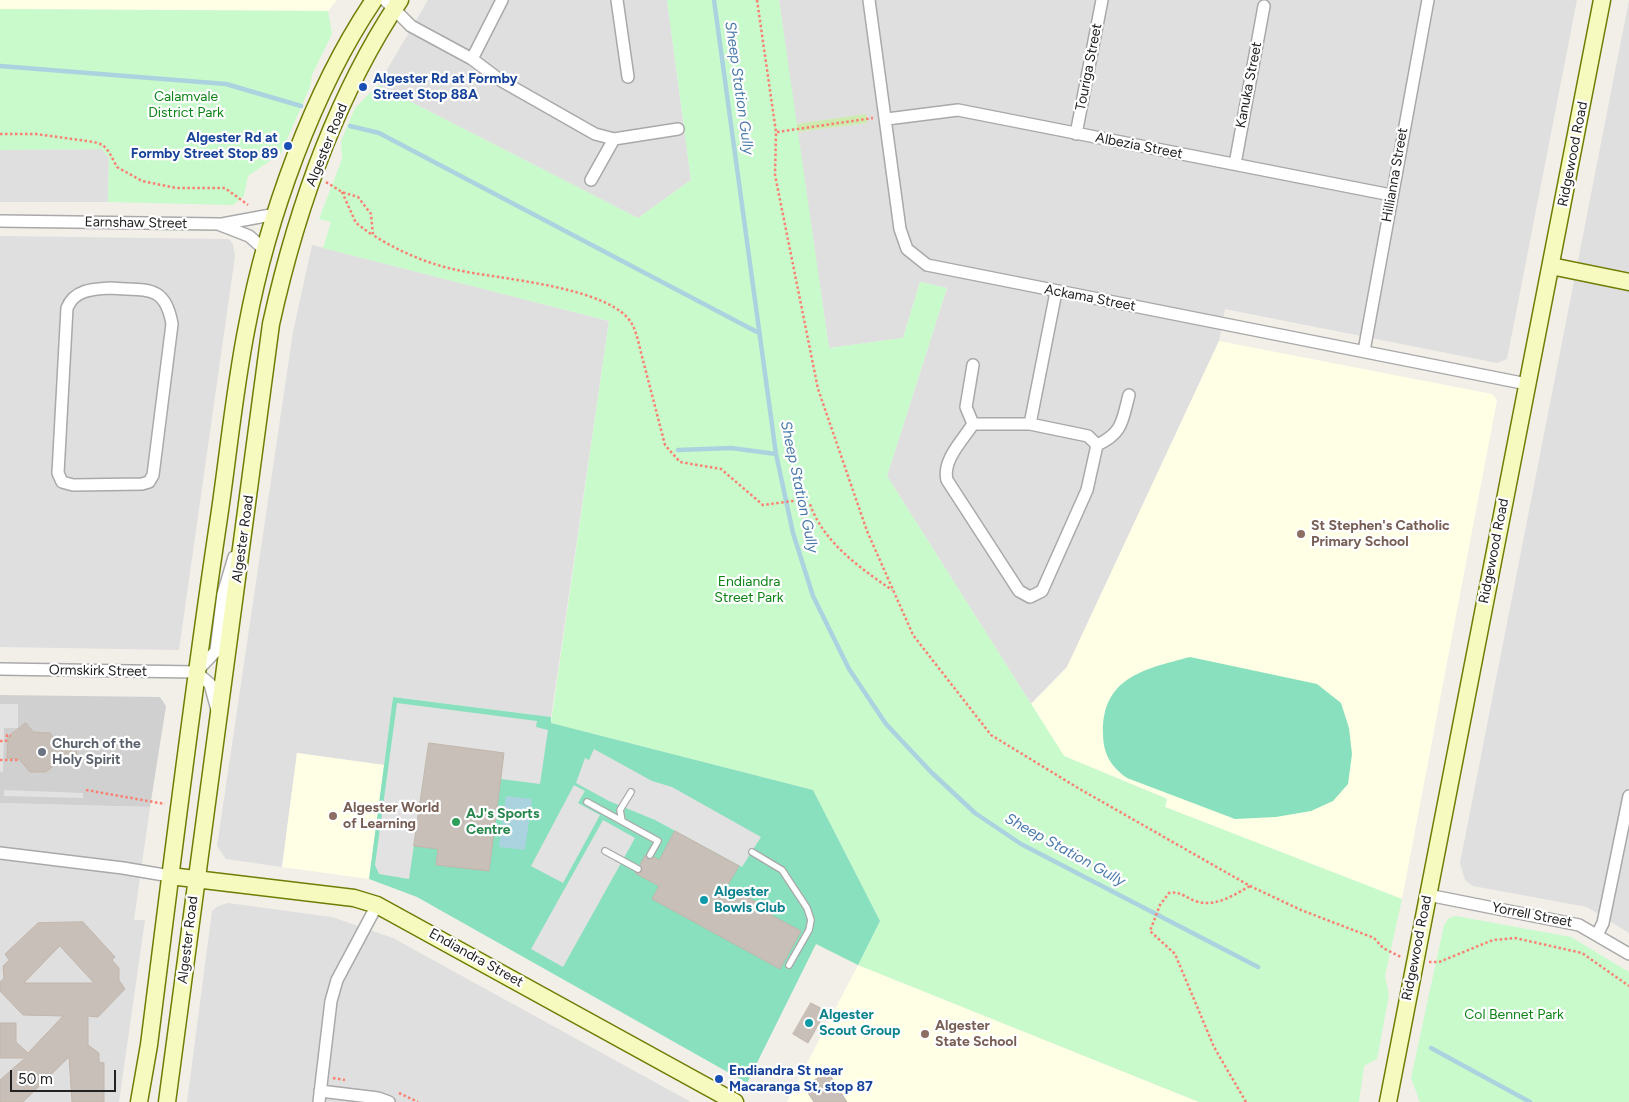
<!DOCTYPE html>
<html>
<head>
<meta charset="utf-8">
<style>
  body { margin:0 }
  #map { position:relative; width:1629px; height:1102px; overflow:hidden; background:#f2efe9; font-family:Figtree,sans-serif }
  canvas { display:block }
  .scale { position:absolute; left:10px; top:1070px; width:106px; height:22px; box-sizing:border-box; border:2px solid #222; border-top:0; padding-left:6px; font-size:15px; line-height:18px; white-space:nowrap; color:#222; -webkit-text-stroke:4px #fff; paint-order:stroke }
</style>
</head>
<body>
<div id="map">
<canvas width="1629" height="1102"></canvas>
<div class="scale">50 m</div>
</div>
<script>
const c = document.querySelector('canvas').getContext('2d');
c.lineJoin = 'round';
function fillPath(path, color) { c.fillStyle = color; c.fill(path, 'evenodd'); }
function stroke(path, color, width, dash) { c.strokeStyle = color; c.lineWidth = width; c.lineCap = dash ? 'butt' : 'round'; c.setLineDash(dash || []); c.stroke(path); }
function write(font, color, halo, rows, align = 'center') {
  c.font = font + ' Figtree,sans-serif'; c.lineWidth = 4.5; c.setLineDash([]); c.textBaseline = 'middle'; c.strokeStyle = halo; c.fillStyle = color; for (const [text, x, y, turn = 0] of rows) {
    c.save(); c.translate(x, y); c.rotate((+turn || 0) * Math.PI / 180); c.textAlign = isNaN(turn) ? turn : align; if (halo) c.strokeText(text, 0, 0); c.fillText(text, 0, 0); c.restore();
  }
}
const residential = new Path2D(`
  M428,0H667L691,180L638,218L378,85Z
  M779,0H1577L1507,359L1497,363L1225,309L1219,341L1067,667L1031,704L887,476L947,288L920,282L903,338L829,348L797,132L866,123V115L796,124Z
  M1629,0V933L1587,907L1473,886L1465,880L1460,863Z
  M102,149L109,158L108,202H0V150Z
  M0,236L229,239L233,244L235,256L179,650L0,647Z
  M312,245L609,321L551,717L393,697L384,765L297,753L282,867L226,859L217,846L282,406L293,332Z
  M0,803L150,807L134,920H145L119,1102H0Z
  M228,903L332,917L393,938L691,1102H187L212,911L218,906Z`);
const education = new Path2D(`
  M0,0H337L328,11L0,9Z
  M1219,341L1492,394L1497,400L1402,899L1165,807L1166,798L1064,756L1031,704L1067,667Z
  M297,753L384,765L369,879L282,867Z
  M858,965L1199,1102H787Z`);
const religious = new Path2D(`
  M0,695L160,697L166,706L150,807L0,803Z`);
const grass = new Path2D(`
  M866,114L867,123L797,132L796,124Z`);
const park = new Path2D(`
  M667,0H779L829,348L903,338L920,282L947,288L887,476L1064,756L1167,799L1165,807L1402,899L1385,976L1389,995L1377,1059L1364,1066L1359,1102H1199L858,965L880,921L813,790L551,723L609,321L323,248L331,222L319,219L342,159L341,141L355,108L378,85L638,218L691,180Z
  M0,9L328,11L332,34L312,75L310,87L281,153L248,176L244,196L233,205L108,202L109,158L102,149L0,150Z
  M1456,916L1571,937L1629,972V1102H1420L1411,1078L1444,925L1449,918Z`);
const pitch = new Path2D(`
  M1190,657L1317,684L1341,703L1349,728L1352,754L1348,784L1333,801L1311,811L1276,817L1235,819L1127,778C1110,766 1103,753 1103,733C1102,677 1145,669 1190,657Z
  M393,697L551,717V723L813,790L880,921L858,965L816,944L747,1083L417,897L369,879Z`);
const parking = new Path2D(`
  M397,703L537,721L536,727L548,730L540,784L501,779L504,753L429,743L409,879L379,874L375,865Z
  M0,704H18V728H4L3,772H0Z
  M594,749L652,781L672,787L761,837L742,867L655,820L609,801L576,783L585,758L589,760Z
  M574,785L585,791L578,803L600,815L563,883L531,866Z
  M4,790L83,793V798L4,796Z
  M603,820L635,838L563,967L531,949Z`);
const water = new Path2D(`
  M506,796L532,799L525,850L499,847Z`);
const stream = new Path2D(`
  M714,0L776,454L793,533L813,596L849,669L886,724L931,772L975,813L1021,844L1258,967
  M0,66L226,84L301,106
  M350,126L379,133L757,332
  M678,450L731,448L776,454
  M1431,1048L1530,1102`);
const building = new Path2D(`
  M26,723L33,732L50,733L59,745L77,746L76,763L58,762L46,772H30L19,759L7,758L8,737Z
  M429,743L504,753L489,871L436,865L438,849L414,846Z
  M675,831L739,866L727,886L756,902L754,906L801,931L780,969L652,899L659,886L635,873L642,872L640,865L645,855L648,859L654,857L659,860Z
  M83,922L115,957L112,960L119,968V980L125,989L98,1017L88,1016V1045L99,1053V1062L104,1063V1102H72L69,1057L23,1102H0V1080L25,1058H0V1023H16V1042L28,1053L63,1016L23,1015L0,991V982L4,978L3,966L9,960L5,954L38,923ZM60,946L94,983H24Z
  M811,1003L826,1011L808,1043L793,1034Z
  M828,1072L847,1102H814L804,1087Z`);
const path = new Path2D(`
  M757,0L776,132L775,175L818,389L867,531L913,635L991,735L1078,788L1250,886L1301,910L1374,938L1383,948L1401,957
  M777,132L873,118
  M0,134H36L94,142L103,145L109,152L117,167L142,181L176,188H225L248,205
  M326,182L342,192L358,197L371,214L373,235C398,251 428,264 457,270C496,279 611,286 632,324C638,335 640,351 644,364C651,391 658,418 665,445L680,462L721,469L763,505L800,500L810,504C823,542 860,568 892,590
  M342,192L356,223L372,235
  M0,741H6L7,735L11,736
  M0,760H18
  M68,763V766
  M86,790L165,804
  M1429,962H1439L1493,940L1515,938L1582,953L1629,986
  M333,1078L345,1080
  M399,1093L418,1102
  M1246,1102L1214,1047L1175,954L1150,931L1160,905L1169,893C1180,891 1185,897 1195,901C1215,908 1234,895 1250,886`);
const lane = new Path2D(`
  M587,802L658,841L650,855
  M622,821L620,810L631,792
  M605,851L638,869
  M752,852L782,870L807,908L811,920L809,930L789,965`);
const street = new Path2D(`
  M385,0L411,26L472,59L500,80L595,134L614,139L678,129
  M617,0L628,77
  M869,0L900,229L907,249L927,265L1527,384
  M472,59L502,0
  M887,119L958,110L1391,195
  M1076,134L1102,0
  M1235,164L1264,6
  M591,180L614,139
  M0,221L218,224L249,236L265,250
  M222,224L276,214
  M110,288C145,291 165,283 172,324L153,475L149,482L142,484L73,485L62,482L58,473L67,308C74,290 92,289 110,288Z
  M1364,351L1428,0
  M973,365L966,407L973,424
  M1030,424L1088,436L1097,445L1087,490L1042,591L1030,597L1019,591L947,480C942,460 963,440 973,424H1030L1056,292
  M1097,445C1123,433 1122,421 1129,395
  M0,669L196,672
  M197,671L216,651L223,594L234,557
  M196,672L210,684L217,710
  M0,853L123,868L170,876
  M1428,895L1579,925L1629,954
  M1597,935L1603,923L1629,796
  M320,1091L378,1098L389,1102
  M319,1102L331,1001L337,980L377,905`);
const secondary = new Path2D(`
  M1551,266L1629,282
  M170,876L354,898L377,905L735,1102
  M139,1102L149,1045C171,871 192,697 218,524C228,458 234,391 247,326C267,219 313,90 374,0
  M167,1102L271,324C296,211 335,97 400,0
  M1388,1102L1602,0`);
const markers = [
  [363,87,5,"#1a4fb4"],
  [288,146,5,"#1a4fb4"],
  [1301,534,5,"#8d6e63"],
  [42,752,5,"#6b7280"],
  [333,816,5,"#8d6e63"],
  [456,822,5,"#2e9e5b"],
  [704,900,5,"#0f9aa8"],
  [809,1023,5,"#0f9aa8"],
  [925,1034,5,"#8d6e63"],
  [719,1079,5,"#1a4fb4"]
];
const streetNames = [
  ["Touriga Street",1089,67,-79],
  ["Kanuka Street",1249,85,-79],
  ["Algester Road",327,145,-68],
  ["Albezia Street",1139,146,11],
  ["Ridgewood Road",1573,154,-79],
  ["Hillianna Street",1395,175,-80],
  ["Earnshaw Street",136,223,1],
  ["Ackama Street",1090,298,11],
  ["Algester Road",243,539,-82],
  ["Ridgewood Road",1494,551,-79],
  ["Ormskirk Street",98,671,1],
  ["Yorrell Street",1532,915,11],
  ["Algester Road",188,940,-83],
  ["Ridgewood Road",1417,948,-79],
  ["Endiandra Street",476,958,29]
];
const transitNames = [
  ["Algester Rd at Formby",373,79],
  ["Street Stop 88A",373,95],
  ["Algester Rd at",278,138,"right"],
  ["Formby Street Stop 89",278,154,"right"],
  ["Endiandra St near",729,1071],
  ["Macaranga St, stop 87",729,1087]
];
const parkNames = [
  ["Calamvale",186,97],
  ["District Park",186,113],
  ["Endiandra",749,582],
  ["Street Park",749,598],
  ["Col Bennet Park",1514,1015]
];
const educationNames = [
  ["St Stephen's Catholic",1311,526],
  ["Primary School",1311,542],
  ["Algester World",343,808],
  ["of Learning",343,824],
  ["Algester",935,1026],
  ["State School",935,1042]
];
const worshipNames = [
  ["Church of the",52,744],
  ["Holy Spirit",52,760]
];
const leisureNames = [
  ["AJ's Sports",466,814],
  ["Centre",466,830]
];
const cultureNames = [
  ["Algester",714,892],
  ["Bowls Club",714,908],
  ["Algester",819,1015],
  ["Scout Group",819,1031]
];
const waterNames = [
  ["Sheep Station Gully",739,88,82],
  ["Sheep Station Gully",799,487,78],
  ["Sheep Station Gully",1065,850,29]
];
fillPath(residential, '#e0dfdf');
fillPath(education, '#ffffe5');
fillPath(religious, '#d0d0d0');
fillPath(grass, '#cdebb0');
fillPath(park, '#c8facc');
fillPath(pitch, '#88e0be');
fillPath(parking, '#e2e2e2');
fillPath(water, '#aad3df');
stroke(stream, '#aad3df', 4.5);
fillPath(building, '#c7bfb8');
stroke(building, '#c4b6ab', 1);
stroke(lane, '#a9a9a9', 8);
stroke(street, '#a9a9a9', 14);
stroke(secondary, '#707d05', 19);
stroke(path, '#fa8072', 2.5, [2.5, 2.5]);
stroke(lane, '#fff', 5.5);
stroke(street, '#fff', 11);
stroke(secondary, '#f7fabf', 16);
for (const [x, y, r, color] of markers) { const dot = new Path2D(); dot.arc(x, y, r, 0, 2 * Math.PI); c.fillStyle = color; c.fill(dot); stroke(dot, '#fff', 2); }
write('14px', '#222', '#fff', streetNames);
write('bold 14px', '#164399', '#fff', transitNames, 'left');
write('14px', '#0c8416', '#fff', parkNames);
write('bold 14px', '#785e54', '#fff', educationNames, 'left');
write('bold 14px', '#5b616d', '#fff', worshipNames, 'left');
write('bold 14px', '#27864d', '#fff', leisureNames, 'left');
write('bold 14px', '#0d838f', '#fff', cultureNames, 'left');
write('italic 15px', '#4a7aab', '#fff', waterNames);
</script>
</body>
</html>
